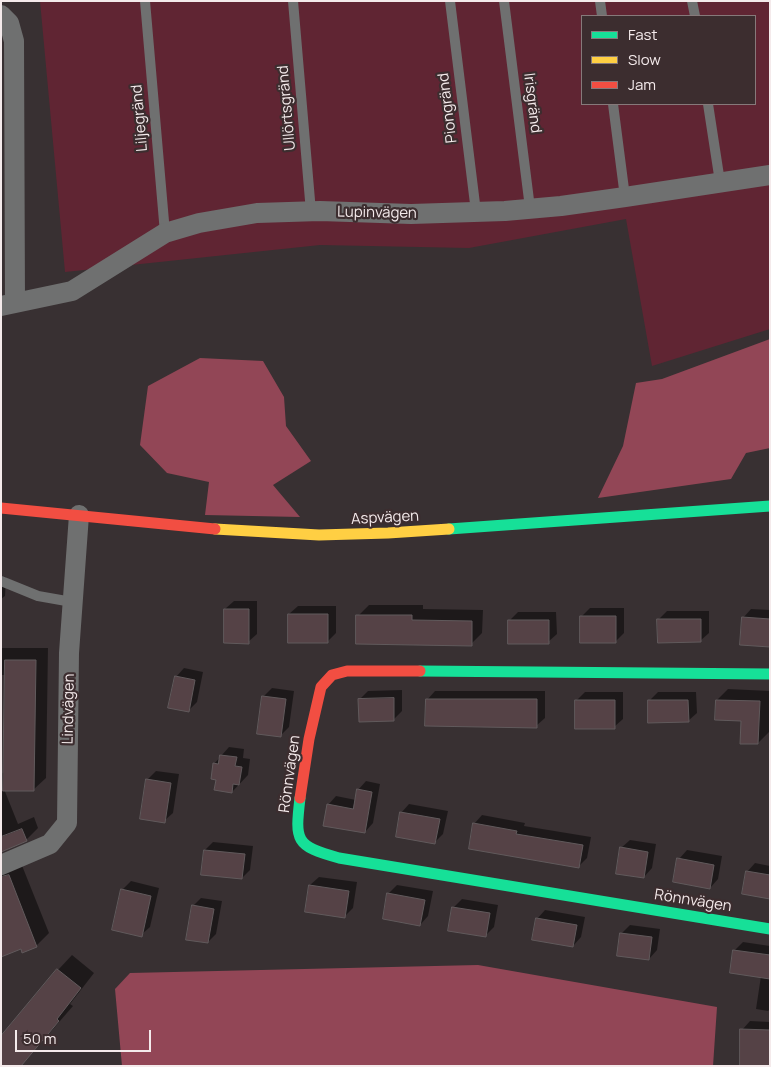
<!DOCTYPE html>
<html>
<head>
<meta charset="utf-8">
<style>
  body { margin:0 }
  #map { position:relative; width:771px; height:1067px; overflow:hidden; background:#383032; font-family:Manrope,sans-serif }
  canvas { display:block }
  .frame { position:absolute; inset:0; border:2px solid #f4eaeb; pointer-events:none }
  .legend { position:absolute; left:581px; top:15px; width:175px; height:90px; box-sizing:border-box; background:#3c2d2f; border:1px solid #86797a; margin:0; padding:6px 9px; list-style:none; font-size:15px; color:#f4eaeb }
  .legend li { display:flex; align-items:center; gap:10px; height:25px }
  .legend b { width:25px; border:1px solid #86797a }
  .scale { position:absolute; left:15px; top:1030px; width:136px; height:22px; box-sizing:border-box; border:2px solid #f4eaeb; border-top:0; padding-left:6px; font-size:15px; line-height:18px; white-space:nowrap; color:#f4eaeb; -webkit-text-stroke:4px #3c2d2f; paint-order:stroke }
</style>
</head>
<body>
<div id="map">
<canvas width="771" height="1067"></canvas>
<div class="frame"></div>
<ul class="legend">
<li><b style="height:6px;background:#16e098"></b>Fast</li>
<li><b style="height:6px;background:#ffcf43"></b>Slow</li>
<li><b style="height:6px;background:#f24e42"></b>Jam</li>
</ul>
<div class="scale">50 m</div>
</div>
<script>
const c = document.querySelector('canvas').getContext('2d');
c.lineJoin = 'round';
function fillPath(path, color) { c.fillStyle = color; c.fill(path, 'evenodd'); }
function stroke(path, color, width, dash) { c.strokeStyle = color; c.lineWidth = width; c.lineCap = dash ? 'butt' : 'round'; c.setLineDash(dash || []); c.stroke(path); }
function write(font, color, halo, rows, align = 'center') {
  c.font = font + ' Manrope,sans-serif'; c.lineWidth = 4.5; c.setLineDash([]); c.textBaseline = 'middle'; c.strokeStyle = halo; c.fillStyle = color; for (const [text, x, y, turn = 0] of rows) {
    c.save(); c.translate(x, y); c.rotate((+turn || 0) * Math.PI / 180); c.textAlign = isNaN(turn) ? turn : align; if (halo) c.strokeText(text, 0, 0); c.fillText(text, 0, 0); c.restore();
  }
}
const green = new Path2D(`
  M40,1H770V329L652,366L626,219L469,248L320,245L65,272ZM582,16H755V104H582Z`);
const forest = new Path2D(`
  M770,339V448L746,453L731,479L598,498L623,446L636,383L662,379Z
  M200,358L263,361L284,397L286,426L311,461L273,485L300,517L205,515L209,482L167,473L140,445L148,386Z
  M478,965L717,1007L713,1066H122L115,989L130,973Z`);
const shadow = new Path2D(`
  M1,576L6,577L5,596L1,599Z
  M234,601H257V634L248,642L225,609Z
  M369,605H423V609L483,610L482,633L471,644L358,616Z
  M298,606H336V633L327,642L289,614Z
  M590,608H624V633L616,641L581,617Z
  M751,609L770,610V645L743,618Z
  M667,611H709V633L700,641L658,620Z
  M518,612H556L557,634L548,642L509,621Z
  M1,648H48L46,778L33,790L4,789L18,824L34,817L38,828L26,840L1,851V774L5,772L6,675H1Z
  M184,668L203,672L197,702L188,711L176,677Z
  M272,688L294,691L289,727L280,736L258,733L264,696Z
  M728,689L770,691L769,732L758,743L742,720L717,700Z
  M402,690V711L393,720L360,699L368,691Z
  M435,691H545V718L536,726L427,700Z
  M585,692H623V719L614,727L577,700Z
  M658,692H696L697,713L688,721L649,701Z
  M229,747L244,749L243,758L250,759L248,775L232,792L217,779L214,764Z
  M156,771L179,774L173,813L164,821L148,779Z
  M366,781L380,784L373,823L365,832L328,805L336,796L356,800L358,790Z
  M409,804L448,811L443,834L435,842L401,813Z
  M482,815L525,823L524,826L591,837L587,858L579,866L474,824Z
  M630,840L656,844L652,868L644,877L621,848Z
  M213,842L253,846L250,870L242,878L205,850Z
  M687,850L722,856L718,879L710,888L679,859Z
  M1,852L2,858L21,863L49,933L36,946L21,947L1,955Z
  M755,863L770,866V897L747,872Z
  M319,877L357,882L353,908L345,916L310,885Z
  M131,881L159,888L150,927L141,935L122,890Z
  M397,885L433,891L428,916L420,925L389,893Z
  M201,898L222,901L216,934L208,942L193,906Z
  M462,899L498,905L494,927L486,935L453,908Z
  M545,910L585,917L581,937L573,946L537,919Z
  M630,925L660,929L657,950L649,959L622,933Z
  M743,942L770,946V1009L768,1011L756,1009L761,976L731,972L735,950Z
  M72,955L94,973L70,1004L73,1006L21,1066H1L38,996L58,970Z
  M750,1021L770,1022V1066L742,1030Z`);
const building = new Path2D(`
  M224,609H249V644L224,643Z
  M288,614H328V643H288Z
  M356,615H412V620L472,621V646L356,644Z
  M580,616H616V643H580Z
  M742,617L770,619V647L740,645Z
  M657,619H701V642L658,643Z
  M508,620H549V644H508Z
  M5,660H36L34,791H3Z
  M175,676L195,680L189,712L168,708Z
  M262,696L286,699L281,737L257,734Z
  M394,698V721L359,722L358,699Z
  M426,699H537V728L425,726Z
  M575,700H615V729H575Z
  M648,700H688L689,722L648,723Z
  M716,700L760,701L758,744H740L741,721L715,720Z
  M220,755L237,757L235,766L242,767L239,785L233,784L232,793L214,790L216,780L211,779L213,763L218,764Z
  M146,779L171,783L165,823L140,819Z
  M357,789L372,792L365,833L323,826L327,804L353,809Z
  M400,812L440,819L435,844L396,837Z
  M473,823L517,831L516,834L583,845L579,868L469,849Z
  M22,829L27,841L1,852V837Z
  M620,847L648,852L644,878L616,874Z
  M204,850L245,854L242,879L201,875Z
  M677,858L714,865L710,889L673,882Z
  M746,871L770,875V899L742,894Z
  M9,875L37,947L22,953L21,949L1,957V877Z
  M309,885L349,891L345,918L305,912Z
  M121,889L151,896L142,937L112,930Z
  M387,893L425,900L420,926L383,919Z
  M192,905L214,909L208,943L186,940Z
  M452,907L490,913L486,937L448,931Z
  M536,918L577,925L573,947L532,940Z
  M620,933L652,937L649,960L617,956Z
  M733,950L770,955V979L730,973Z
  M57,969L81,988L57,1019L59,1021L21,1066H1V1036Z
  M740,1029L770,1030V1066H740Z`);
const lane = new Path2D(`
  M145,1L165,233
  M293,1L311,212
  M450,1L476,212
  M504,1L530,208
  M600,1L602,16
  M692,1L695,16
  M613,104L625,197
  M708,104L720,182
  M1,581L38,596L72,602`);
const street = new Path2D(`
  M1,15L9,23L14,41L15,303
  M1,306L72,291L165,233L199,223L257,213L320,211L411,214L505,211L561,206L625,197L770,175
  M1,865L50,844L67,823L69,653L79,515`);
const fast = new Path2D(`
  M449,529L770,506
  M420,671L770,674
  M300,798C295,841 295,846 339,858L770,929`);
const slow = new Path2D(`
  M215,529L319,535L388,533L449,529`);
const jam = new Path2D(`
  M1,508L215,529
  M300,798L309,739L321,687L332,675L347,671H420`);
const streetNames = [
  ["Irisgränd",532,103,83],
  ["Ullörtsgränd",287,108,-95],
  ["Piongränd",448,108,-97],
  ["Liljegränd",140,118,-95],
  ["Lupinvägen",377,213,1],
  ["Aspvägen",385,518,-3],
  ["Lindvägen",69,709,-89],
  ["Rönnvägen",290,774,-82],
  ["Rönnvägen",693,901,9]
];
fillPath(green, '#602533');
fillPath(forest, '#924656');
fillPath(shadow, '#0007');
fillPath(building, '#554246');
stroke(building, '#615a5c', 1);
stroke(lane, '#6f7070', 10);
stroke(street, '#6f7070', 20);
stroke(fast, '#16e098', 11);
stroke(slow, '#ffcf43', 11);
stroke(jam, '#f24e42', 11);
write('15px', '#f4eaeb', '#3c2d2f', streetNames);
</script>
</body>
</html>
